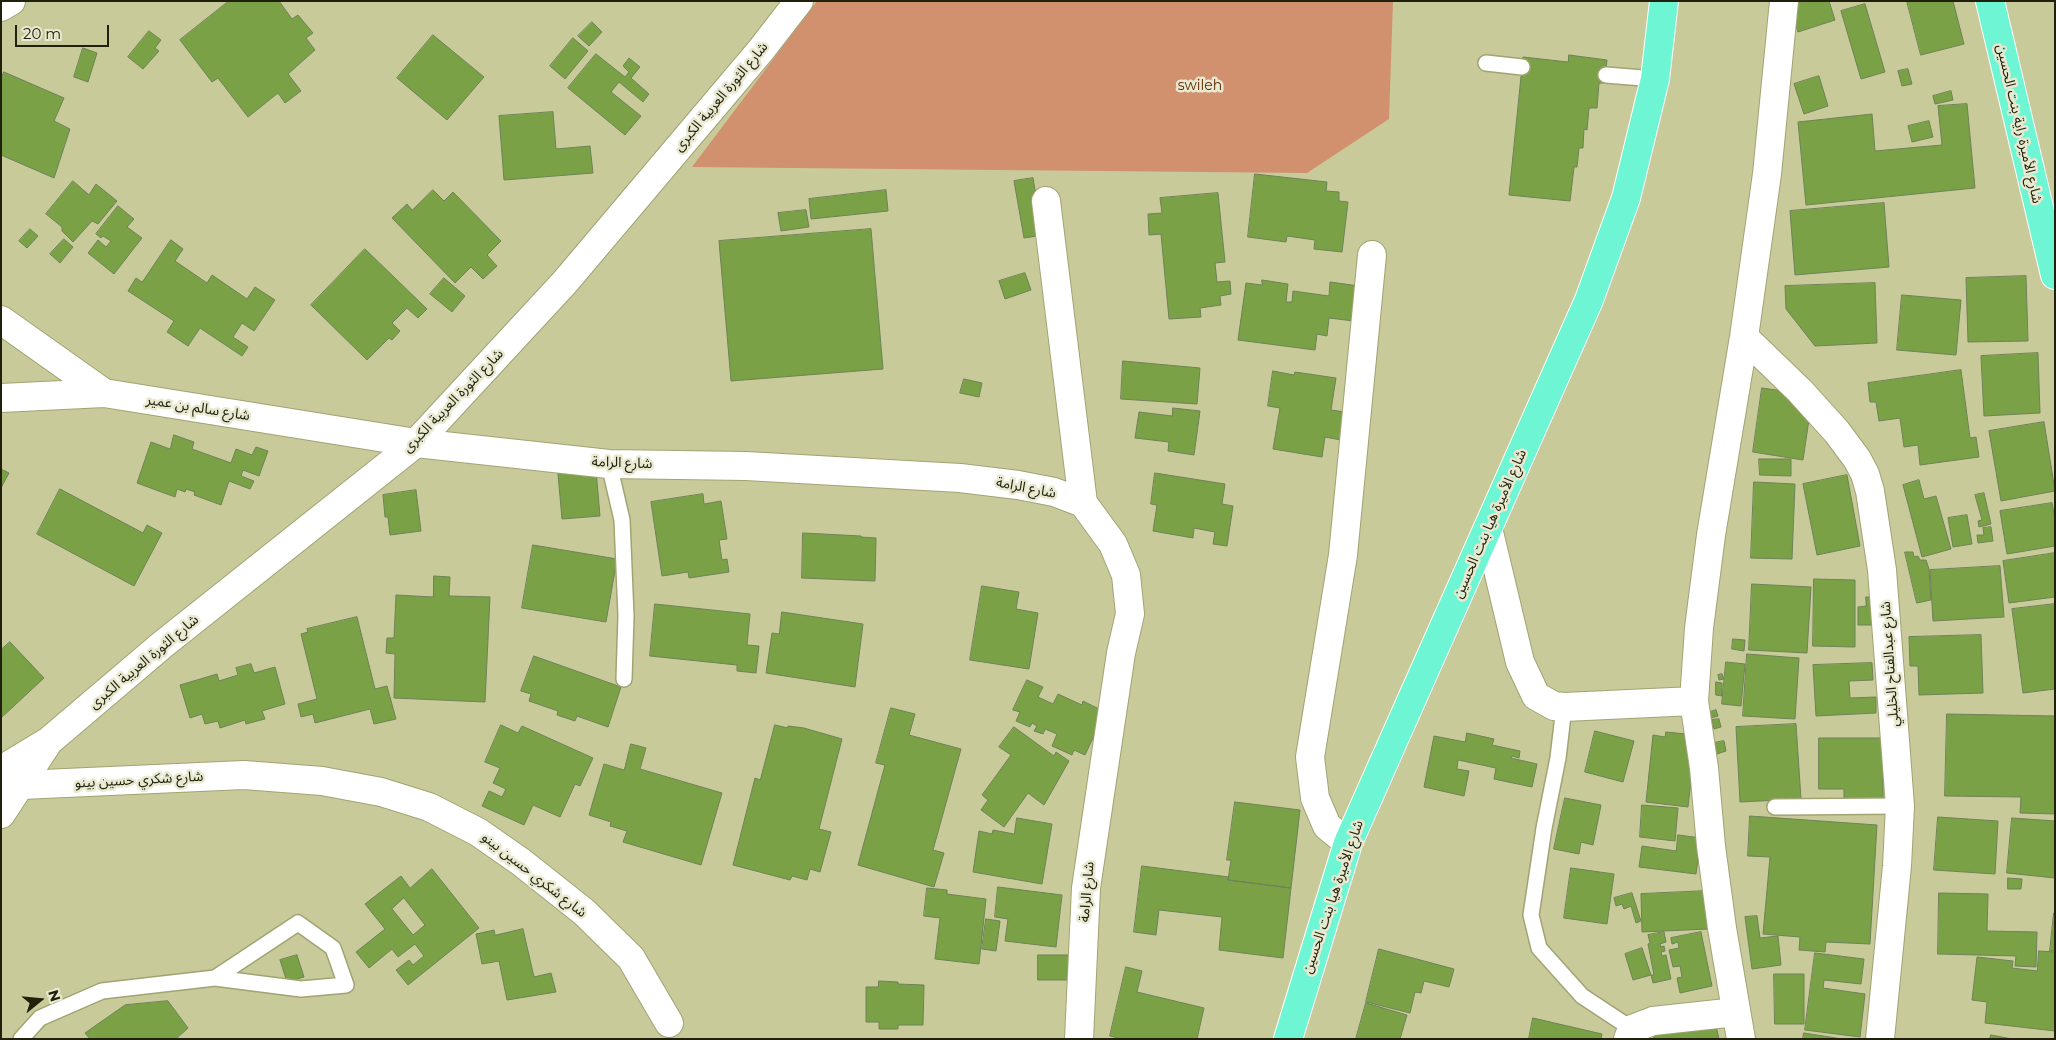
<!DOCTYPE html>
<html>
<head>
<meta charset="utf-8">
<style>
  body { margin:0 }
  #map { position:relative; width:2056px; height:1040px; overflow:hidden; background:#c9ca99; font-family:Montserrat,sans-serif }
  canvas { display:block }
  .frame { position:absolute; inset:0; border:2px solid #20200d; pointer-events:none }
  .north { position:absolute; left:15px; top:975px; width:50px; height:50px; -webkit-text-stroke:4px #e8e9d0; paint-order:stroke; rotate:73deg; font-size:14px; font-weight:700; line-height:20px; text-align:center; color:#20200d }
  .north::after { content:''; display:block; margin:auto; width:18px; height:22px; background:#20200d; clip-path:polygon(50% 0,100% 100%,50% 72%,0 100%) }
  .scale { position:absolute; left:15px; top:25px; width:94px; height:22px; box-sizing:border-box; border:2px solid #20200d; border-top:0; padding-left:6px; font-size:15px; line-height:18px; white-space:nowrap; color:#20200d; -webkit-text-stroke:4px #e8e9d0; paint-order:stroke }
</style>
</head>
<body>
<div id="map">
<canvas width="2056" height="1040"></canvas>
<div class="frame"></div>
<div class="north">N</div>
<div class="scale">20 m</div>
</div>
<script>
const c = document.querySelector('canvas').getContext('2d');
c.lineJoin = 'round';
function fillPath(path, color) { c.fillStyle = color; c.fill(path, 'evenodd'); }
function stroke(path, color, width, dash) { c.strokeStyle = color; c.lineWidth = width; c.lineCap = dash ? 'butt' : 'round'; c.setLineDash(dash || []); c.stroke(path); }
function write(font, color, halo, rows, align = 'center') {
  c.font = font + ' Montserrat,"Noto Sans Arabic",sans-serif'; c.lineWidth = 5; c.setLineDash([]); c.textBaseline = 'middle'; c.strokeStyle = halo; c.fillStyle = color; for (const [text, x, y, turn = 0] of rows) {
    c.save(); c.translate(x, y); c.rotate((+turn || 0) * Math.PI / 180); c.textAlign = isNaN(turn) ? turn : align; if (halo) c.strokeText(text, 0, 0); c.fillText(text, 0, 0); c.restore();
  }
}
const green = new Path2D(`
  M817,1H1393L1389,119L1307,173L692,167Z`);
const building = new Path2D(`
  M229,1H279L292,19L298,15L313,33L306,38L315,50L288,74L301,91L285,103L278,93L248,117L218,78L212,82L180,40Z
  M1798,1H1829L1835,20L1798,32L1789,4Z
  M1907,1H1953L1964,44L1921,55Z
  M1865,4L1885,72L1861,79L1841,11Z
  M592,22L602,32L589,46L578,36Z
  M149,31L161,40L155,48L159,51L143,69L128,57Z
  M433,35L484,77L447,120L397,78Z
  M573,38L588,51L565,79L550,66Z
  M83,48L97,53L88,82L74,77Z
  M596,54L625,77L629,72L623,66L629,58L640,67L631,78L649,94L643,102L619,82L611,92L641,116L625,135L568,88Z
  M1569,55L1607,60L1604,83H1599L1597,108H1589L1587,130L1584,129L1583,148H1579L1577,167H1574L1570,201L1509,195L1523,57L1568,62Z
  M1908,69L1912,84L1902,86L1898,71Z
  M4,72L64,98L54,121L70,129L54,178L1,155V79Z
  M1819,76L1828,106L1804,114L1794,84Z
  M1951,91L1953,100L1935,104L1933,96Z
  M1967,104L1975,188L1806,205L1798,122L1872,114L1875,151L1942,145L1938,106Z
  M553,112L556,149L590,146L593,173L504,180L499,116Z
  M1929,121L1933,137L1912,142L1908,126Z
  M1255,174L1327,182L1326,191L1339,192V201L1348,202L1342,252L1314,249L1315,240L1287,236L1286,242L1248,237Z
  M1033,178L1043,235L1024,238L1014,181Z
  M73,181L89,195L96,184L117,201L98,224L92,221L73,242L62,231V227L46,214Z
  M433,190L444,201L453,192L501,241L487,255L497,266L483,279L471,267L455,283L392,218L407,204L412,210Z
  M886,190L888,211L811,219L809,199Z
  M1218,193L1225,262L1215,263L1217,282L1230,281L1231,294L1220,296L1221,305L1200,308L1201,317L1169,319L1161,234L1149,235L1148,214L1162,213L1160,198Z
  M1884,203L1889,267L1795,275L1790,211Z
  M118,206L134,219L127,227L142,238L114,274L88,253L98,240L106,247L111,241L103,236L101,238L96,234Z
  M806,210L809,227L781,231L778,213Z
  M30,229L38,236L27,248L19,241Z
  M871,229L883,369L731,381L719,241Z
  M64,239L73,247L60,263L50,254Z
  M171,240L183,249L175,261L207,283L212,275L247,299L255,287L275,300L254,331L242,323L233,337L248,347L242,356L200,328L188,346L167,332L174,321L128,291L136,278L142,282Z
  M365,249L427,309L418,318L407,308L392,323L400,331L392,340L389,338L367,360L311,305Z
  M1025,273L1031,290L1005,299L999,281Z
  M2026,276L2028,341L1968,342L1966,278Z
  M444,278L465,296L452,312L430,294Z
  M1262,280L1288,284L1286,302H1292L1293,291L1329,296L1330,282L1359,286L1354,321L1329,318L1327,336L1317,334L1315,350L1238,340L1246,283L1262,285Z
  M1875,283L1877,343L1815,346L1786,309L1785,286Z
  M1902,295L1961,300L1956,355L1897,350Z
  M2038,353L2040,413L1984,416L1981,356Z
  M1123,361L1200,368L1197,404L1121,399Z
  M1961,370L1970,438L1976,437L1979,457L1920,465L1918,445L1904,447L1900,418L1879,421L1876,402H1870L1868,383Z
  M1273,371L1294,375L1295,372L1336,378L1331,410L1345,412L1341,440L1325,437L1322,457L1273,449L1280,408L1268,406Z
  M964,379L982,383L979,397L960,393Z
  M1762,388L1790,392L1811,406L1803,460L1753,452Z
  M1173,408L1200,411L1194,455L1168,451L1169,442L1135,438L1139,412L1172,416Z
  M2044,422L2055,491L2001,501L1989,431Z
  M174,435L194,442L192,449L231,463L236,449L252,455L256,447L268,451L259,476L243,470L241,476L254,481L250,489L229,481L221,505L194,495L195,492L186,489L185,492L177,489L175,497L137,483L151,442L170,449Z
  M1759,459H1791V476L1760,475Z
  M1,469L9,473L1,488Z
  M596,470L600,516L562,519L558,474Z
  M1155,473L1225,484L1222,504L1233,506L1227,546L1213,544L1215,532L1194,528L1193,538L1153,531L1157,505L1151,504Z
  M1847,475L1860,546L1817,555L1803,484Z
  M1919,480L1924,499L1936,496L1951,549L1922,557L1903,485Z
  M1754,482L1795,484L1792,559L1751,558Z
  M60,489L143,533L147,525L162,533L134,586L37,534Z
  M416,490L421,531L390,535L388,517H385L383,495Z
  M1984,493L1991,524L1979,527L1978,521L1982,520L1975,495Z
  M703,494L704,504L721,501L727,539L719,540L722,560L727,559L729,572L689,578L688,572L662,576L651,502Z
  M2052,503L2055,519V546L2007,554L2000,511Z
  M1967,515L1972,544L1953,547L1948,518Z
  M1991,527L1993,541L1978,543L1977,535H1984L1983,528Z
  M803,533L861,536V537L876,538L875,581L802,578Z
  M533,545L617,559L606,622L522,608Z
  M1905,552H1913L1914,557L1918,556L1920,560H1926L1929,569L1931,600L1917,603Z
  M2055,553V597L2009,603L2003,561Z
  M2000,566L2004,617L1933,621L1930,570Z
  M434,576L450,577L449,596L490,597L485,702L394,698L395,654L386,653L387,638H394L396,595L433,597Z
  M1814,579L1855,580V647L1813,646Z
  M1752,584L1811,587L1807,653L1749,650Z
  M982,586L1019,592L1016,609L1038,613L1029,669L970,660Z
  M1866,597H1879V625H1858V607L1866,606Z
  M655,604L750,614L747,645L759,646L756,673L737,671V665L650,656Z
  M2055,604V689L2023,693L2012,609Z
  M782,612L863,624L855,687L766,673L772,633L779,634Z
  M357,617L375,689L387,686L396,719L374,724L370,709L315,723L313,714L301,717L298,704L317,699L301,634L308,632L307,629Z
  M1981,635L1983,693L1919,695L1918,666H1910L1909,637Z
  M1733,639L1745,640L1744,651L1732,649Z
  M10,642L44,678L1,718V650Z
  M1747,654L1799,658L1795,719L1743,716Z
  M534,656L621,687L608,727L577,716L575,721L557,715L558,711L529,701L531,694L521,691Z
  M1726,662L1745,664L1741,706L1722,704Z
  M1872,663L1873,680L1849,681L1850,698L1876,697V713L1816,716L1813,665Z
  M251,664L254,673L275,667L285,704L262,711L265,719L246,724L245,720L220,728L218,721L205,724L202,714L190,718L180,685L217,674L219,681L238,675L236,668Z
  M1722,674L1724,679L1719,680L1718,675Z
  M1027,680L1043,687L1038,697L1053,704L1058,694L1082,705L1083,701L1105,712L1085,755L1074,750L1072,755L1052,746L1057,734L1045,729L1043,734L1034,731L1037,726L1032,723L1030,727L1016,721L1020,712L1013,710Z
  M1716,682L1722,683V696L1716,695Z
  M891,708L915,714L909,735L961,749L933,850L944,853L934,887L858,865L885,765L876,763Z
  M1716,710L1718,716L1711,718L1710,712Z
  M1947,714L2055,716V814L2020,813L2021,797L1945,796Z
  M1719,719L1721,727L1714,729L1712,720Z
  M1796,724L1801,799L1740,802L1736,727Z
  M501,725L518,733L522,726L593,758L580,786L575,784L560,817L533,805L524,825L482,806L489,791L502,797L506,789L493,783L500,768L485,762Z
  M775,725L788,728V726L804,728L842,739L819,829L831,832L820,872L810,869L807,880L792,876L790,880L733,865L755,778L760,780Z
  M1014,727L1054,756L1056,752L1069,761L1044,805L1028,793L1004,827L981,810L988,800L982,795L1011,755L999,747Z
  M1595,731L1634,741L1623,782L1585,772Z
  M1666,732L1696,735L1688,807L1646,802L1653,735L1665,737Z
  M1467,733L1494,739L1492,745L1520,751L1519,758L1512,756L1511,758L1537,764L1532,787L1494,779L1496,768L1458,760L1457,769L1469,771L1464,796L1424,787L1434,736L1465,742Z
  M1819,738H1883V802H1844V789H1819Z
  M1724,741L1726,751L1717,754L1714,743Z
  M631,744L646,748L640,769L722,793L701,865L623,842L627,831L610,826L611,822L589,815L604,764L624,770Z
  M1565,798L1601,805L1593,845L1581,842L1579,854L1554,849Z
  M1235,802L1300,810L1291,888L1228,880L1231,860H1227Z
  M1642,805L1678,808L1675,841L1640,837Z
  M1750,816L1877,825L1870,944L1826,942L1825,952L1799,950L1800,937L1763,934L1770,857L1748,856Z
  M1938,817L1998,821L1995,874L1934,870Z
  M1017,818L1052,824L1042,884L973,872L979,831L992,834L993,830L1014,834Z
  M2012,818L2055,821V878L2007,873Z
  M1678,835L1701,838L1696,874L1639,867L1642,846L1676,851Z
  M1142,866L1229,877L1228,880L1291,888L1283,958L1219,950L1222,917L1159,910L1156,935L1134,932Z
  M1571,868L1614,874L1607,924L1564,918Z
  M432,869L479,928L408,985L396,970L409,960L413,965L424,956L415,944L398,957L392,949L369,968L356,952L385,929L365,904L401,876L410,888ZM404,898L425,925L413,935L392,909Z
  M2008,878L2022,879L2021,889H2008Z
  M998,887L1062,895L1056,947L1005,941L1008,919L995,917Z
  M927,888L947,890V894L986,899L979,964L935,959L940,918L924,916Z
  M1707,891L1708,929L1642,932L1641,894Z
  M1632,893L1641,921L1636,923L1631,906L1624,909L1622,904L1616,906L1614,898Z
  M1939,893L1988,894L1987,931L2037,932L2036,967L2015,966L2016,956L1938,954Z
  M2054,913H2055V951H2050Z
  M1757,916L1760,938L1778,936L1781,965L1752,969L1745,917Z
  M986,919L1000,921L996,951L982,949Z
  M523,929L534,977L551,973L556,992L507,1000L499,961L482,964L476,934L494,930L495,935Z
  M1664,932L1666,942L1660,944L1661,947L1664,946L1665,951L1661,952L1662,956L1666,955L1671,979L1653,983L1651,975H1654L1648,944L1650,943L1648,935Z
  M1701,932L1712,986L1680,993L1677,978L1682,977L1680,966L1673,967L1669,950L1679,948L1678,942L1672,944L1671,938Z
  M1642,948L1651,975L1633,980L1625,954Z
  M1379,949L1454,969L1449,987L1424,981L1421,993L1415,992L1410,1013L1366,1002Z
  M2039,951L2055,952V1031L1985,1023L1987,1002L1972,1000L1977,957L2013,961L2012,968L2037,971Z
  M1815,953L1864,959L1861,984L1824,980L1823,988L1865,994L1860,1037L1805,1030Z
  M297,955L304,977L287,982L280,960Z
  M1038,955H1074V980H1038Z
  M1126,967L1142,971L1137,992L1204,1008L1197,1039H1122L1110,1036Z
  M1774,974H1804V1024H1775Z
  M879,981L898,982V984L924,985L923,1025H898V1029H879V1022H866V987H878Z
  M168,1001L188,1028L176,1039H90L85,1033L125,1005Z
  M1366,1003L1407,1015L1400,1039H1356Z
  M1714,1017L1719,1039H1652L1654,1038L1652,1033Z
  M1533,1018L1602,1034L1601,1039H1529Z
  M1804,1033L1842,1039H1803Z
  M1991,1035L2012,1039H1990Z`);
const service = new Path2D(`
  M1486,63L1522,67
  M1606,75L1655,79
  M609,464L622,520L626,616L624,679
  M1564,707L1558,758L1544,828L1531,915L1539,948L1582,996L1632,1029
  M1775,807L1900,806
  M21,1039L40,1018L102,991L215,978L301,989L346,985L333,948L298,923L215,978`);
const minor = new Path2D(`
  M1,7L11,1
  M1046,201L1083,503
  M1,320L104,393L416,443L609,464L746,466L960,478L1018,485L1054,492L1083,503L1113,544L1126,575L1130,614L1121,653L1086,888L1079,1039
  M1744,337L1800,391L1837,432L1857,459L1865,474L1870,491L1882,570L1900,806L1897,866L1880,1039
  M1,398L104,393
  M1488,528L1520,662L1536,696L1554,706L1564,707L1694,701
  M6,771L21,785L244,775L322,781L381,792L429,807L478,832L521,862L584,912L631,958L669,1023
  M1348,843L1327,826L1315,798L1310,757L1343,555L1372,255
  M1628,1039L1632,1029L1653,1021L1736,1012
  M1741,1039L1722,928L1711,846L1704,768L1694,701L1699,628L1711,535L1744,337L1767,174L1784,1`);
const tertiary = new Path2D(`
  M1,770L49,741L162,645L416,443L565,282L761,50L799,1
  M1,814L47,744`);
const primary = new Path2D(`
  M1990,1L2055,275
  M1288,1039L1348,843L1589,300L1626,198L1655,79L1664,1`);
const parkNames = [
  ["swileh",1200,86]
];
const streetNames = [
  ["شارع الثورة العربية الكبرى",721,97,-50],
  ["شارع الأميرة راية بنت الحسين",2019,124,77],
  ["شارع الثورة العربية الكبرى",453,401,-46],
  ["شارع سالم بن عمير",198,408,9],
  ["شارع الرامة",622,463,2],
  ["شارع الرامة",1026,488,11],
  ["شارع الأميرة هيا بنت الحسين",1490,524,-66],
  ["شارع الثورة العربية الكبرى",144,662,-40],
  ["شارع عبدالفتاح الخليلي",1890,664,-94],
  ["شارع شكري حسين بينو",139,780,-3],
  ["شارع شكري حسين بينو",534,875,38],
  ["شارع الرامة",1087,892,-85],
  ["شارع الأميرة هيا بنت الحسين",1333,897,-71]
];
fillPath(green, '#d1906e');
fillPath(building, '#7aa146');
stroke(building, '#6e8258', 1);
stroke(service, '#a2a373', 18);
stroke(minor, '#a2a373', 30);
stroke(tertiary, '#a2a373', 30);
stroke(primary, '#fff', 30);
stroke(service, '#fff', 15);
stroke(minor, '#fff', 28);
stroke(tertiary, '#fff', 28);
stroke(primary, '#6df5d4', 28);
write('14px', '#612800', '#e8e9d0', parkNames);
write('14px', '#20200d', '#e8e9d0', streetNames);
</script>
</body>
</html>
